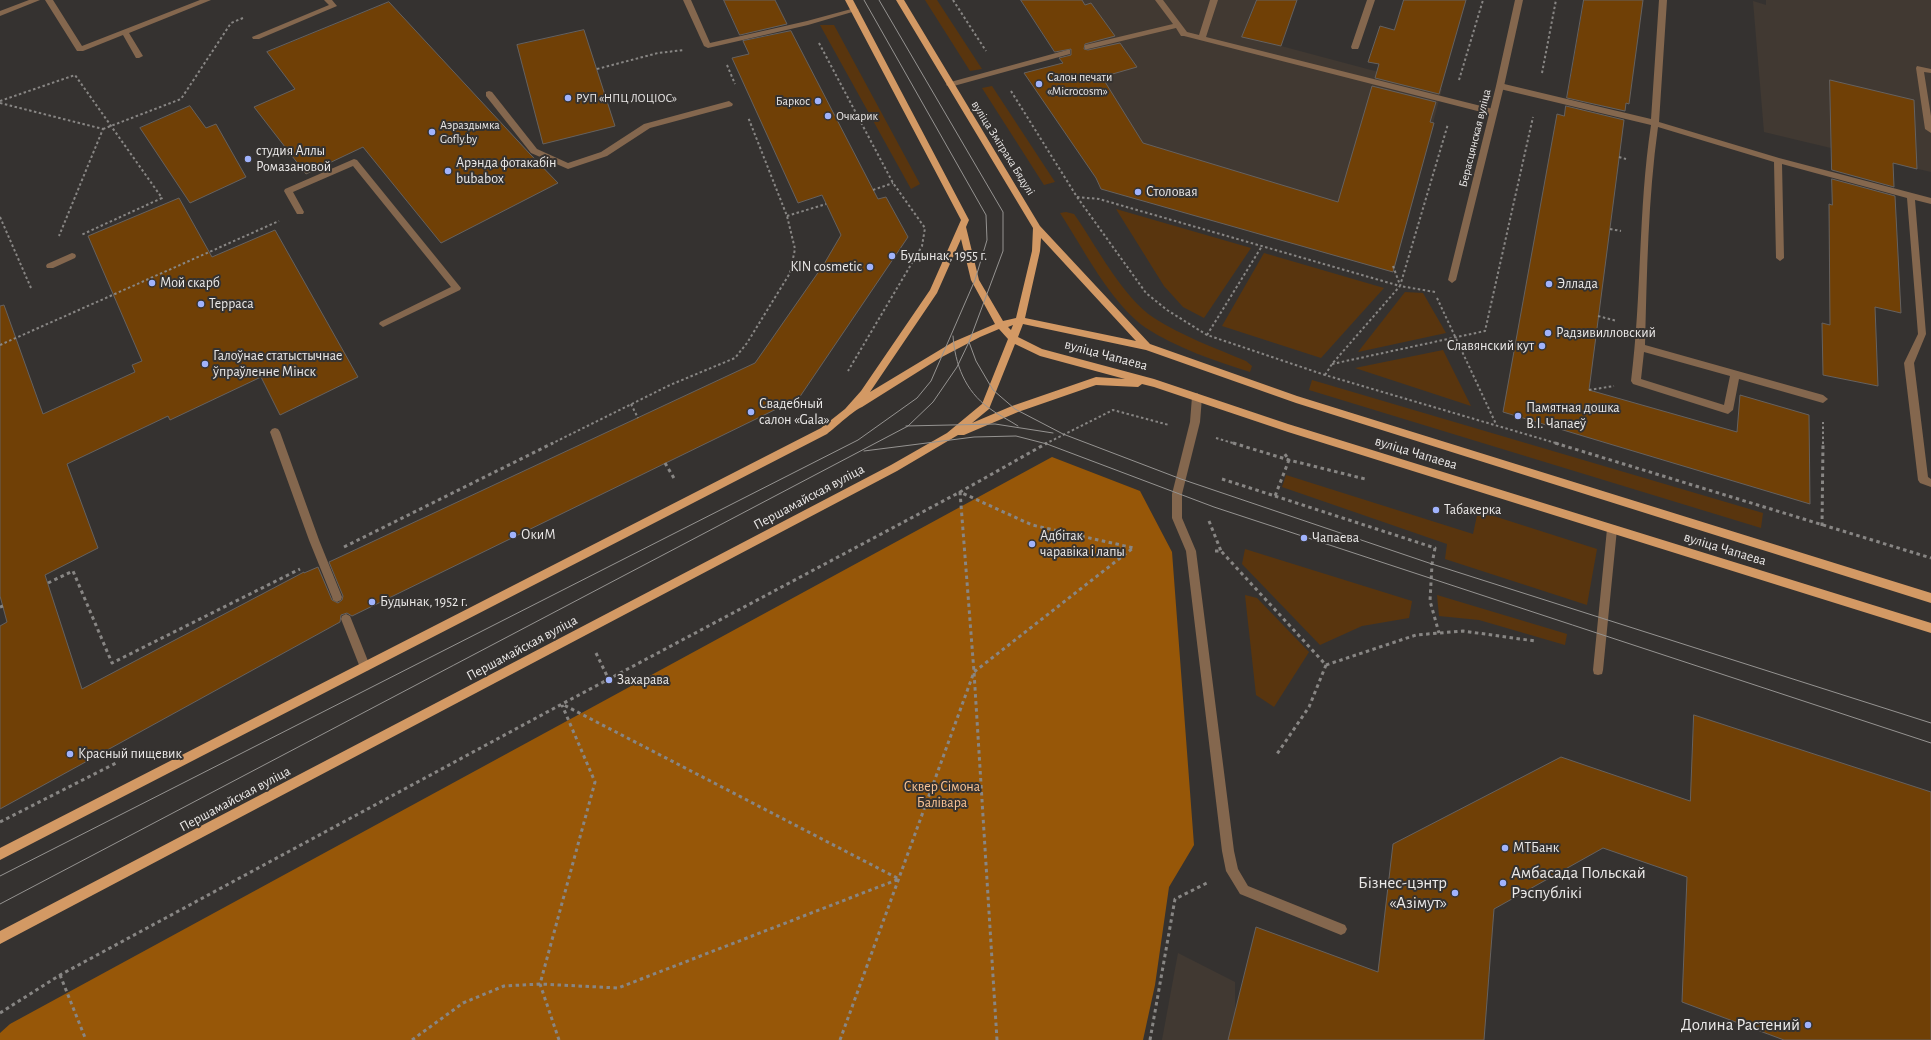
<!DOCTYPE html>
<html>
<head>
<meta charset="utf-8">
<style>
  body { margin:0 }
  canvas { display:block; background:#353230 }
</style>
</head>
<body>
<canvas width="1931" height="1040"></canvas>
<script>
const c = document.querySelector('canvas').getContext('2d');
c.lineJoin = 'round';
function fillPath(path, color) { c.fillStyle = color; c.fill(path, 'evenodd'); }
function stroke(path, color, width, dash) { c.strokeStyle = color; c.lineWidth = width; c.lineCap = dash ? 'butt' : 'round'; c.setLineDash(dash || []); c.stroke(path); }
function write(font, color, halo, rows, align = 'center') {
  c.font = font + ' "Alegreya Sans",sans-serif'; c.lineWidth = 4; c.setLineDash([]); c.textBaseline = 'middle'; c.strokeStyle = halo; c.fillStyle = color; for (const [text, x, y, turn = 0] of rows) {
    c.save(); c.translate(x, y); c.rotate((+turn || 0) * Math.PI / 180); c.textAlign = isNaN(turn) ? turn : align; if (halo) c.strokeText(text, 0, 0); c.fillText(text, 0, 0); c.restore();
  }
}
const built = new Path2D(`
  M1021,0H1297L1281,46L1442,89L1395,266L1388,271L1101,189L1096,178L1024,73L1073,60L1061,43L1051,46Z
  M1766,0H1931V172L1764,132L1753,1L1766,5Z
  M1178,953L1235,982V1040H1162Z`);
const green = new Path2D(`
  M925,0H937L982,69L970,71Z
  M820,25H834L920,184L911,189Z
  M992,86L1055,182L1044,185L982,88Z
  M1116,209L1251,248L1204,318L1183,307L1164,286Z
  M1066,212L1074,214C1096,245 1122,297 1154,318C1182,336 1215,348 1246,361L1252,366L1250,372C1215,361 1177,348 1146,328C1111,304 1083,248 1060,213Z
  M1264,253L1384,288L1321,358L1222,326Z
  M1405,292L1423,293L1446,333L1358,352Z
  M1443,350L1471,406L1355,368Z
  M1312,380L1763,513L1761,528L1309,390Z
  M1286,475L1473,534L1478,511L1597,549L1587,605L1445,559L1447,544L1282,487Z
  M1245,549L1412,601L1409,618L1362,626L1320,645L1242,564Z
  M1245,595L1257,598L1309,652L1274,707L1256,695Z
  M1437,595L1567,634L1565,645L1479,620L1439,616Z`);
const forest = new Path2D(`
  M1052,457L1140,491L1172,552L1194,845L1169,887L1155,985L1143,1040H0V1033L10,1024Z`);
const building = new Path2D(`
  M724,0H775L787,24L740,35Z
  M1021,0H1082L1085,5L1091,3L1115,36L1085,44L1084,49L1088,50L1120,43L1137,67L1102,77L1143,143L1338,202L1372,86L1436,102L1430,122L1434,123L1393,272L1101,189L1096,178L1024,73L1063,63L1059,58L1071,55V49L1055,52Z
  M1257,0H1297L1281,46L1242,37Z
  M1404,0H1466L1439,94L1375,78L1379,64L1368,62L1380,26L1394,30Z
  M1584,0H1643L1629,104L1626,103L1625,111L1567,98Z
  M389,2L530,154L558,183L441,243L363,147L306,174L254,107L295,89L267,52Z
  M584,30L615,126L543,144L517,45Z
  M791,31L878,199L886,197L908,237L799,398L352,616L347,613L341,615L340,622L0,809V626L7,622L0,596V306L4,305L43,414L135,372L132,365L142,361L88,236L179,198L212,257L275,230L358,377L280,415L261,377L170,420L168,416L67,464L98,548L45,575L82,689L304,572V573L318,567L332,600L338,603L342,600L343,596L329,562L755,363L824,264L841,235L822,195L798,203L732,58L749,54L743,41Z
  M1830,80L1914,100L1917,169L1893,163L1894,187L1832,170Z
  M190,106L206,128L216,124L246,177L190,203L140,128Z
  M1566,106L1624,120L1589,390L1737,432L1740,395L1809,415L1810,504L1503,412L1557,114L1564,116Z
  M1832,179L1895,196L1901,313L1875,307L1878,386L1823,375L1822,323L1830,325L1829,204L1832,205Z
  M1694,715L1931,792V1040H1784L1682,1002L1687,877L1603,848L1494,909L1484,1040H1228L1256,927L1378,972L1393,844L1561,757L1690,801Z`);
const pathFar1 = new Path2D(`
  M953,0L986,51
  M819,43L893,183L925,228L922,246L848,371
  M727,65L735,84
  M597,69L658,53L684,50
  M1542,73L1556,0
  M1459,80L1483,0
  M1011,91L1077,197L1146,293L1167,310L1207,335L1325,375L1559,444
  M0,101L75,75L162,198L81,235
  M0,103L103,129L59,236
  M103,129L181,99L231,23L243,18
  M1619,157L1626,159
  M873,190L893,183
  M1077,197L1099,199L1400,286
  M787,216L826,204
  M0,217L31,288
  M1610,229L1621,231
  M1393,266L1400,285
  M1435,292L1400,286L1448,124
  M1437,298L1496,424
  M1598,316L1617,321
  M1207,335L1262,246
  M0,345L279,221
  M1332,364L1485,331L1533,117
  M1325,375L1332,364L1400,286
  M1589,390L1614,386
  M631,404L638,418
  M1216,438L1236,444
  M551,444L670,385L735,358L747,343L790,273L795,249L787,216L748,117
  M1045,444L1113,410L1169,425
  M1823,444V422`);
const path = new Path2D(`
  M1233,443L1289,460L1365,479
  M1555,443L1931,558
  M665,463L675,480
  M1222,479L1275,496L1289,460L1284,453
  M1275,496L1435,548L1432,564L1430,601L1439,633
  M1209,521L1221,551
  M1822,526L1823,443
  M344,547L553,443
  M1215,551H1221L1326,665L1309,707L1277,754
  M48,583L73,571L112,663L300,569
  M0,607L3,606
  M596,653L609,680
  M1326,665L1416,635L1463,631L1535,641
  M0,822L116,763
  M60,975L86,1040
  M0,1013L60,975L562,704L960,492L1047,443
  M412,1040L463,1003L504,986L540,984L618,988L899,879L562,704
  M559,1040L540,984L595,782L562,705
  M840,1040L974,672L1133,548
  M997,1040L974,672L960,492L1032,525L1134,548
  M1150,1040L1175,899L1209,882`);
const lane = new Path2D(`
  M45,0H53L82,46L200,0H211L129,33L143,56L139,58H136L123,35L83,51H77Z
  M324,0H332L337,6L259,39H253L252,37L329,5Z
  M683,0H691L710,43L807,21L855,8L859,10L808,25L708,48L704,46Z
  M1155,0H1163L1187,32L1199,35L1210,0H1218L1206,37L1493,109L1497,112L1493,115L1184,36H1181L1176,28L1088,49H1085V45L1173,24Z
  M1367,0H1375L1359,47L1358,49H1352L1351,47Z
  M1659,0H1667L1659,122L1779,158L1931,198V204L1915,200L1926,334L1914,363L1928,477L1931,479V487L1920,483L1918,480L1904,363L1918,334L1907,198L1782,164L1784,258L1780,261L1776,258L1774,162L1658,127C1648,199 1647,272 1645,345L1823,395L1828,399L1823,403L1739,379L1733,410L1728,414L1633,384L1631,381C1642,296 1638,210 1651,125L1500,89L1496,86L1500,83L1651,119ZM1644,352L1730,376L1724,405L1641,379Z
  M1067,50H1070V54L950,87L946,85L947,83Z
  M1917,66L1931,69V73L1924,72L1931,116V133L1925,129L1916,68Z
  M489,91L492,92L537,149L568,163L601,152L644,124L729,101L733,104L732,106L650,128L607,156L568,169L531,153L486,96V92Z
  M354,159L357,160L461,288L460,290L383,327L379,324L380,322L451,287L353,166L293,192L304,212L303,214H297L284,191L285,189Z
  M72,253L75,254L76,256L75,258L53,268H47L46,266L47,264Z
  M1197,393L1202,397L1200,422L1182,494V518L1196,551L1234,851L1238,869L1248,886L1345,925L1347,929L1345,933L1341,935L1240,894L1226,871L1222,851L1186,551L1172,518V494L1190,422L1192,397Z
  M275,428L278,429L280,432L319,540L342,597L341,600L337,602L333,600L332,597L309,540L270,432L272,429Z
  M1612,525L1616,526L1617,529L1603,670L1602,674L1598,675L1594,674L1593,670L1607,529L1608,526Z
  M346,614L350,616L370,666L369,670L365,671L361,670L341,619L342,616Z`);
const street = new Path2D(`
  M29,0H40L0,16V11Z
  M1515,0H1523L1504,86L1456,280L1452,283L1448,280L1496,86Z`);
const primary = new Path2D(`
  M845,0H853L969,220L966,227L979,280L1003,321L1016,318L1032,251L1033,228L896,0H904L1040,226L1150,344L1297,396L1931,593V603L1296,403L1146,350L1023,324L1018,337L1042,349L1154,379L1288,424L1931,623V633L1288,432L1154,387L1142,384L1138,387L1096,385L1018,412L964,435H958L897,471L0,944V931L891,465L947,433L982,404L1008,339L999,329L980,337L940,358L862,407C854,410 836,427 827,434L0,860V848L821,428L845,409L861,391L930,290L961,220ZM1041,238L1136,341L1025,318L1040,251ZM961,239L971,280L995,324L953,342L870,392L937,293ZM1013,325L1011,330L1008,327ZM1015,344L1040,356L1125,379L1096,377L1012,406L972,423L989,409Z`);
const tram = new Path2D(`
  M953,336C955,364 965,391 989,408C998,415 1009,420 1018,426
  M969,342L976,361L993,390L1015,409L1063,434L1181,479L1432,564L1931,723
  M906,426L995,424L1053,433
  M864,451L974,437L1016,436L1047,444L1214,507L1931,743
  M0,876L858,440L917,398L931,381L975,280L987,240L986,215L864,0
  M0,904L908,426L933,402L957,367L969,342L1003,251V212L879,0`);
const markers = [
  [1039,84,4,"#a0b3fd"],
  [568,98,4,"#a0b3fd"],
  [818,101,4,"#a0b3fd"],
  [828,116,4,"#a0b3fd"],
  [432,132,4,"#a0b3fd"],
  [248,159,4,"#a0b3fd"],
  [448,171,4,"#a0b3fd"],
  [1138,192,4,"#a0b3fd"],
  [892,256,4,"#a0b3fd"],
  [870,267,4,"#a0b3fd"],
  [152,283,4,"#a0b3fd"],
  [1549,284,4,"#a0b3fd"],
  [201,304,4,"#a0b3fd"],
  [1548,333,4,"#a0b3fd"],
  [1542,346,4,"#a0b3fd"],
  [205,364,4,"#a0b3fd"],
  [751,412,4,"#a0b3fd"],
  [1518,416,4,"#a0b3fd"],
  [1436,510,4,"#a0b3fd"],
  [513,535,4,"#a0b3fd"],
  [1304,538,4,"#a0b3fd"],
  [1032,544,4,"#a0b3fd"],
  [372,602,4,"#a0b3fd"],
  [609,680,4,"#a0b3fd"],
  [70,754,4,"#a0b3fd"],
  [1505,848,4,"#a0b3fd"],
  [1503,883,4,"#a0b3fd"],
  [1455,893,4,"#a0b3fd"],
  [1808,1025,4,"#a0b3fd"]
];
const farPoinames = [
  ["Салон печати",1047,77],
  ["«Microcosm»",1047,91],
  ["РУП «НПЦ ЛОЦІОС»",576,98],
  ["Баркос",810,101,"right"],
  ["Очкарик",836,116],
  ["Аэраздымка",440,125],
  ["Gofly.by",440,139]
];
const farStreetnames = [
  ["Берасцянская вуліца",1475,138,-76],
  ["вуліца Змітрака Бядулі",1003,148,58]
];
const poiNames = [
  ["студия Аллы",256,151],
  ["Ромазановой",256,167],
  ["Арэнда фотакабін",456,163],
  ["bubabox",456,179],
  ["Столовая",1146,192],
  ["Будынак, 1955 г.",900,256],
  ["KIN cosmetic",862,267,"right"],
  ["Мой скарб",160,283],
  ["Эллада",1557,284],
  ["Терраса",209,304],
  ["Радзивилловский",1556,333],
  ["Славянский кут",1534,346,"right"],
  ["Галоўнае статыстычнае",213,356],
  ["ўпраўленне Мінск",213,372],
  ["Свадебный",759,404],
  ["салон «Gala»",759,420],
  ["Памятная дошка",1526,408],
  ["В.І. Чапаеў",1526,424],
  ["Табакерка",1444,510],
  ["ОкиМ",521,535],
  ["Адбітак",1040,536],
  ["чаравіка і лапы",1040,552],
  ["Чапаева",1312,538],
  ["Будынак, 1952 г.",380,602],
  ["Захарава",617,680],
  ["Красный пищевик",78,754],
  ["МТБанк",1513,848]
];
const streetNames = [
  ["вуліца Чапаева",1106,355,15],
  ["вуліца Чапаева",1416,453,17],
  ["Першамайская вуліца",809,497,-28],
  ["вуліца Чапаева",1725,549,17],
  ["Першамайская вуліца",522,648,-28],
  ["Першамайская вуліца",235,799,-28]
];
const parkNames = [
  ["Сквер Сімона",942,787],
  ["Балівара",942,803]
];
const nearPoinames = [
  ["Амбасада Польскай",1511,873,"left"],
  ["Рэспублікі",1511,893,"left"],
  ["Бізнес-цэнтр",1447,883],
  ["«Азімут»",1447,903],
  ["Долина Растений",1800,1025]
];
fillPath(built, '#413932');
fillPath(green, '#59350e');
fillPath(forest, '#975708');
fillPath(building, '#704006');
stroke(building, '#65615f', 1);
stroke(pathFar1, '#888684', 2, [2.5, 2.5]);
stroke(path, '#888684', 3, [3.5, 3.5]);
fillPath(lane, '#84674e');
fillPath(street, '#84674e');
fillPath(primary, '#d39964');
stroke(tram, '#959391', 1);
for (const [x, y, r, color] of markers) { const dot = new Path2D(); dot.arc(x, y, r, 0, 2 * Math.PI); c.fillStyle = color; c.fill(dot); stroke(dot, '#353230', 1.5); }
write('12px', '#ebe9e8', '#353230', farPoinames, 'left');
write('12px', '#ebe9e8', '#353230', farStreetnames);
write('14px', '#ebe9e8', '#353230', poiNames, 'left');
write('14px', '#ebe9e8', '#353230', streetNames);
write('14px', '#fac495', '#353230', parkNames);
write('17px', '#ebe9e8', '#353230', nearPoinames, 'right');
</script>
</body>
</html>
